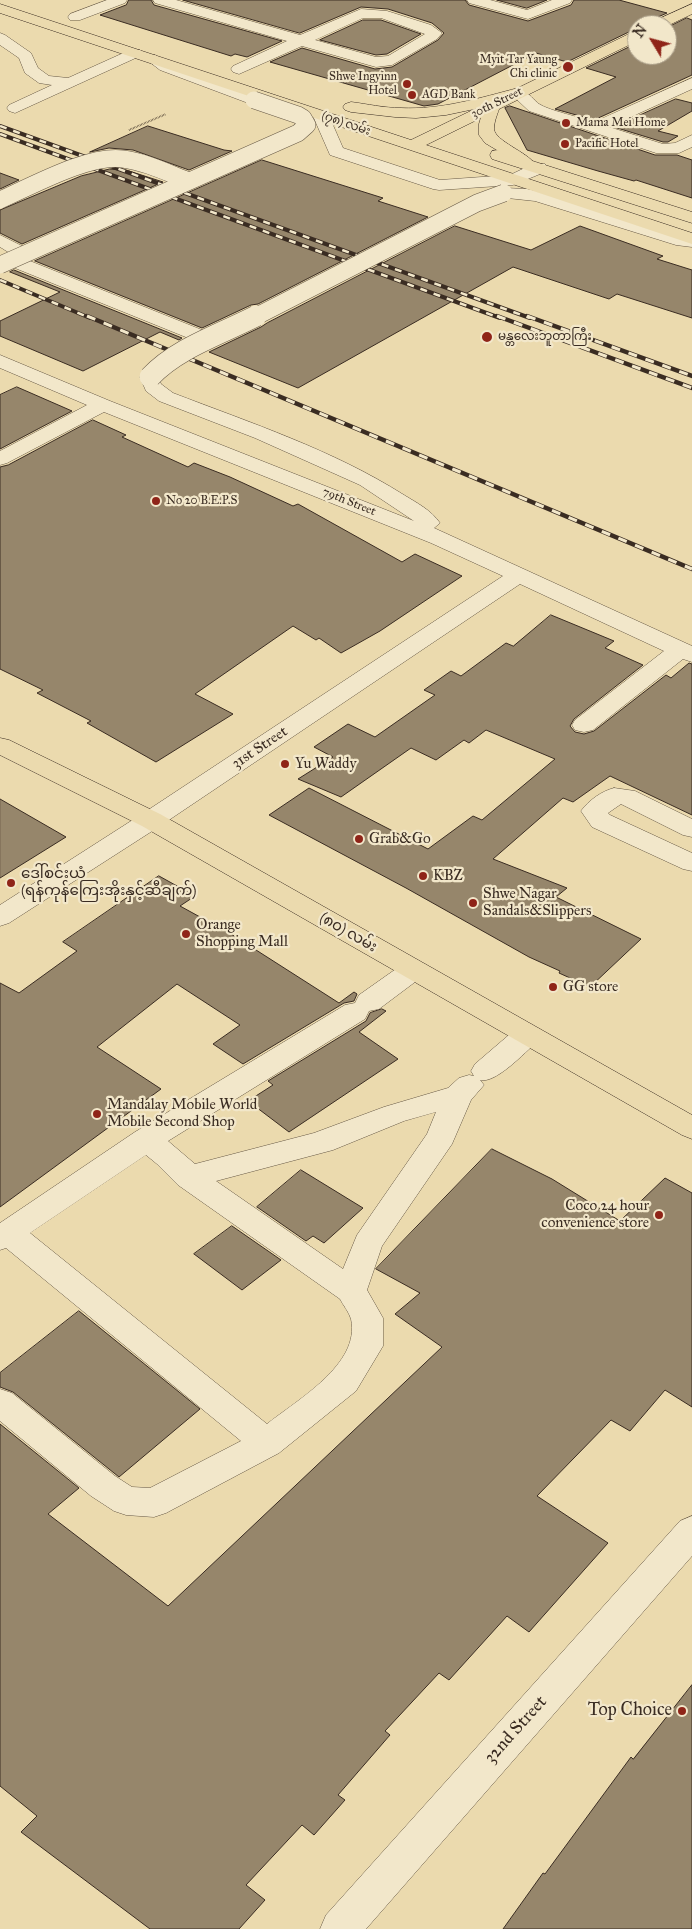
<!DOCTYPE html>
<html>
<head>
<meta charset="utf-8">
<style>
  body { margin:0 }
  #map { position:relative; width:692px; height:1929px; overflow:hidden; background:#ebdaae; font-family:"IM FELL Great Primer",serif }
  canvas { display:block }
  .north { position:absolute; left:627px; top:15px; width:50px; height:50px; box-sizing:border-box; background:#f2e7ca; border:1px solid #a89c87; border-radius:50%; rotate:307deg; font-size:14px; font-weight:700; line-height:20px; text-align:center; color:#3a2c22 }
  .north::after { content:''; display:block; margin:auto; width:18px; height:22px; background:#8f2418; clip-path:polygon(50% 0,100% 100%,50% 72%,0 100%) }
</style>
</head>
<body>
<div id="map">
<canvas width="692" height="1929"></canvas>
<div class="north">N</div>
</div>
<script>
const c = document.querySelector('canvas').getContext('2d');
c.lineJoin = 'round';
function fillPath(path, color) { c.fillStyle = color; c.fill(path, 'evenodd'); }
function stroke(path, color, width, dash) { c.strokeStyle = color; c.lineWidth = width; c.lineCap = dash ? 'butt' : 'round'; c.setLineDash(dash || []); c.stroke(path); }
function write(font, color, halo, rows, align = 'center') {
  c.font = font + ' "IM FELL Great Primer","Noto Sans Myanmar",serif'; c.lineWidth = 4.5; c.setLineDash([]); c.textBaseline = 'middle'; c.strokeStyle = halo; c.fillStyle = color; for (const [text, x, y, turn = 0] of rows) {
    c.save(); c.translate(x, y); c.rotate((+turn || 0) * Math.PI / 180); c.textAlign = isNaN(turn) ? turn : align; if (halo) c.strokeText(text, 0, 0); c.fillText(text, 0, 0); c.restore();
  }
}
const building = new Path2D(`
  M129,0H151L154,5L282,41L247,57L235,54L231,56L100,15L126,5Z
  M183,0H465L469,5L528,21L571,5L574,0H619L667,13L651,20L648,25H637V28L567,62L536,53L438,104L424,106L270,62L302,48L375,69L392,67L438,40L444,33L432,23L388,9L361,7L300,33Z
  M497,0H547L527,8Z
  M687,18L692,20V75L594,120L555,109L616,77L586,68L637,43V55H667V28Z
  M363,20H381L421,34L387,54L376,55L320,40Z
  M676,99L692,103V111L658,131L678,136L668,142H663L614,127Z
  M510,106L655,155H677L692,160V198L636,180L634,181L598,171L527,150L505,108Z
  M148,126L224,150L232,151L189,170L133,150L109,148L90,152Z
  M262,160L383,198L378,201L428,217L258,304L251,305L202,328L35,261Z
  M110,169L129,171L163,182L22,244L0,233V210L81,176Z
  M0,173L19,180L0,189Z
  M455,226L531,250L580,226L663,256L657,259L692,270V318L617,294L609,299L513,267L298,388L209,352L261,327L267,323Z
  M14,270L182,338L179,340L160,332L83,371L0,336V321L60,292L10,272Z
  M17,387L72,411L0,449V395Z
  M93,420L126,435L122,437L188,467L194,463L230,477L293,506L298,504L402,562L415,554L462,576L380,631L341,653L319,638L316,640L293,626L195,694L233,714L156,762L87,723L91,721L37,693L43,690L0,669V467L8,465Z
  M551,615L614,641L605,648L643,665L574,719L570,726L575,732L584,734L594,731L666,675L671,678L689,663L692,664V815L610,776L573,802L563,798L493,859L567,888L556,897L641,939L590,987L559,973L560,971L529,957L406,888L269,815L309,788L428,849L473,816L482,820L555,759L486,730L469,743L464,740L436,760L411,748L341,797L298,779L333,757L314,747L348,724L375,737L435,695L424,690L451,671L461,676L506,643L513,646Z
  M0,799L66,837L0,878Z
  M159,876L195,896L180,906L231,934L339,1003L354,992L357,994L354,1001L344,1003L243,1064L213,1044L240,1025L177,984L97,1047L161,1089L0,1207V983L19,993L77,951L63,942Z
  M382,1009L386,1011L359,1032L398,1059L289,1132L248,1101L273,1085L268,1081L366,1021L370,1013Z
  M492,1149L552,1179L620,1221L665,1178L692,1193V1407L665,1390L630,1431L611,1420L537,1496L608,1543L529,1632L507,1616L449,1680L439,1673L385,1731L390,1735L338,1795L345,1800L314,1835L302,1825L246,1885L265,1900L239,1929H150L21,1832L37,1816L0,1786V1424L79,1488L48,1514L168,1606L442,1347L395,1314L420,1293L376,1269Z
  M301,1170L363,1208L324,1243L313,1236L306,1241L257,1207Z
  M232,1226L281,1260L242,1290L194,1254Z
  M79,1311L200,1409L119,1477L13,1392L0,1387V1373Z
  M692,1685V1929H503L543,1873L545,1874L631,1757L633,1759Z`);
const minor = new Path2D(`
  M107,0H127L125,3L80,20H70L68,17L70,14Z
  M153,0H176L300,35L361,9L387,11L431,25L442,33L437,39L392,65L376,67L302,46L239,74L233,72L231,69L233,66L287,41L155,3ZM363,18H381L425,34L388,56L376,57L315,40Z
  M467,0H490L527,10L552,0H572L570,3L528,19L469,3Z
  M0,33L5,35L31,53L38,68L49,76L68,78L130,50H140L143,53L140,56L15,113L9,111L7,108L9,105L52,85L39,83L25,73L19,58L0,45Z
  M155,55L170,64L260,97L262,100L260,103H248L160,70L147,60L150,57Z
  M692,78V89L609,127L663,144L675,143L692,135V147L679,153H656L529,111L510,93L512,90C525,86 530,97 539,104C550,111 580,117 594,122Z
  M321,111L327,113L329,116L343,148L440,180L510,175L533,164H545L547,168L545,172L513,185L439,190L433,189L330,155L313,116L315,113Z
  M504,188L527,189L546,193L684,236L692,237V247L676,245L535,201L498,197L495,193L498,189Z
  M0,235L30,250L33,254L30,258L25,259L217,336L220,340L217,344L210,346L203,344L5,264L2,260L5,256L13,255L0,247Z
  M0,355L110,401L414,521L360,485L255,438L159,401L146,391L140,377L143,373L150,371L157,373L161,384L173,393C251,423 333,450 404,495C417,503 431,510 440,523L434,528L692,646V662L683,659L593,730L584,732L575,730L572,725L575,720L664,651L520,584L160,826L9,923L0,926V905L142,814L503,576L431,543L104,412L7,463L0,465V451L87,405L0,368Z
  M614,788L635,791L692,819V837L683,835L621,804L608,813L610,815L692,853V871L683,869L592,827L581,811C589,800 602,791 614,788Z
  M413,961L423,964L427,970L423,976L379,1009L369,1011L365,1019L168,1141L195,1164L314,1133L384,1107L448,1088L459,1078L469,1075L474,1076L471,1071L475,1064L517,1028L527,1025L537,1028L541,1035L537,1042C525,1052 496,1084 480,1080L484,1085L471,1100L452,1144L382,1246L367,1290L383,1318V1346L356,1391L279,1453L166,1513L154,1517L126,1515L114,1511L91,1496L0,1421V1389L12,1393L115,1476L132,1487L150,1488L241,1441L6,1248L0,1250V1223L135,1132L345,1005L355,1003L359,995L403,964ZM436,1112L427,1134L357,1235L343,1269L216,1181L333,1150L404,1121ZM146,1155L157,1164L178,1185L340,1299C343,1305 349,1312 351,1319C361,1364 297,1400 267,1424L30,1233Z
  M692,1516V1556L366,1929H320L326,1915L680,1521Z`);
const major = new Path2D(`
  M0,4L411,140L637,30V41L426,145L692,233V244L0,13Z
  M692,4V14L667,26L650,25L652,22Z
  M498,150L692,212V223L492,159L490,155L492,151Z
  M0,738L9,740L160,814L692,1115V1139L682,1135L142,826L0,755Z`);
const highway = new Path2D(`
  M518,88L524,90L526,93L524,96L498,103L500,106C498,113 494,121 494,129C495,141 527,152 535,164L533,168H521L512,159L485,143L479,135V124L484,107L446,115L416,118L395,117L351,112L345,110L343,107L345,104L351,102C367,104 384,108 401,108C441,110 480,98 518,88Z`);
const railFar1 = new Path2D(`
  M0,126L530,318
  M0,134L500,318
  M0,280L90,318`);
const rail = new Path2D(`
  M87,316L692,569
  M497,316L692,388
  M527,316L692,376`);
const pathBridge = new Path2D(`
  M129,130L166,114`);
const minorBridgeFar1 = new Path2D(`
  M0,200C32,186 89,154 123,159C146,162 168,173 189,181
  M0,265L298,133L307,125L303,118L298,115L254,100
  M253,318L477,203L504,193`);
const minorBridge = new Path2D(`
  M150,377C177,348 221,334 256,316`);
const markers = [
  [568,67,6,"#8f2418"],
  [407,84,5,"#8f2418"],
  [412,95,5,"#8f2418"],
  [566,123,5,"#8f2418"],
  [565,144,5,"#8f2418"],
  [487,337,6,"#8f2418"],
  [156,501,5,"#8f2418"],
  [285,764,5,"#8f2418"],
  [359,839,5,"#8f2418"],
  [423,876,5,"#8f2418"],
  [11,883,5,"#8f2418"],
  [473,903,5,"#8f2418"],
  [186,934,5,"#8f2418"],
  [553,987,5,"#8f2418"],
  [97,1114,5,"#8f2418"],
  [659,1215,5,"#8f2418"],
  [682,1711,5,"#8f2418"]
];
const farPoinames = [
  ["Myit Tar Yaung",557,60,"right"],
  ["Chi clinic",557,74,"right"],
  ["Shwe Ingyinn",397,77,"right"],
  ["Hotel",397,91,"right"],
  ["AGD Bank",422,95],
  ["Mama Mei Home",576,123],
  ["Pacific Hotel",575,144],
  ["မန္တလေးဘူတာကြီး",498,337],
  ["No 20 B.E.P.S",166,501]
];
const farStreetnames = [
  ["30th Street",497,103,-26],
  ["(၇၈) လမ်း",346,124,19],
  ["79th Street",349,502,22]
];
const streetNames = [
  ["31st Street",260,748,-34],
  ["(၈၀) လမ်း",348,933,30]
];
const poiNames = [
  ["Yu Waddy",295,764],
  ["Grab&Go",369,839],
  ["ဒေါ်စင်းယုံ",21,874],
  ["(ရန်ကုန်ကြေးအိုးနှင့်ဆီချက်)",21,891],
  ["KBZ",433,876],
  ["Shwe Nagar",483,894],
  ["Sandals&Slippers",483,911],
  ["Orange",196,925],
  ["Shopping Mall",196,942],
  ["GG store",563,987],
  ["Mandalay Mobile World",107,1105],
  ["Mobile Second Shop",107,1122],
  ["Coco 24 hour",649,1206,"right"],
  ["convenience store",649,1223,"right"]
];
const nearPoinames = [
  ["Top Choice",672,1711]
];
const nearStreetnames = [
  ["32nd Street",516,1730,-48]
];
fillPath(building, '#96866b');
stroke(building, '#3a2c22', 1);
stroke(minor, '#665845', 1);
stroke(major, '#3a2c22', 1);
stroke(highway, '#3a2c22', 1);
fillPath(minor, '#f2e7ca');
fillPath(major, '#ebdaae');
fillPath(highway, '#ebdaae');
stroke(railFar1, '#3a2c22', 4);
stroke(rail, '#3a2c22', 4.5);
stroke(railFar1, '#f2e7ca', 2.5, [7]);
stroke(rail, '#f2e7ca', 3, [9]);
stroke(minorBridgeFar1, '#665845', 18, []);
stroke(minorBridge, '#665845', 22, []);
stroke(pathBridge, '#3a2c22', 2, [0.5, 1]);
stroke(minorBridgeFar1, '#f2e7ca', 17);
stroke(minorBridge, '#f2e7ca', 21);
for (const [x, y, r, color] of markers) { const dot = new Path2D(); dot.arc(x, y, r, 0, 2 * Math.PI); c.fillStyle = color; c.fill(dot); stroke(dot, '#f2e7ca', 2); }
write('12px', '#3a2c22', '#f2e7ca', farPoinames, 'left');
write('12px', '#3a2c22', '#f2e7ca', farStreetnames);
write('15px', '#3a2c22', '#f2e7ca', streetNames);
write('15px', '#3a2c22', '#f2e7ca', poiNames, 'left');
write('18px', '#3a2c22', '#f2e7ca', nearPoinames, 'right');
write('18px', '#3a2c22', '#f2e7ca', nearStreetnames);
</script>
</body>
</html>
